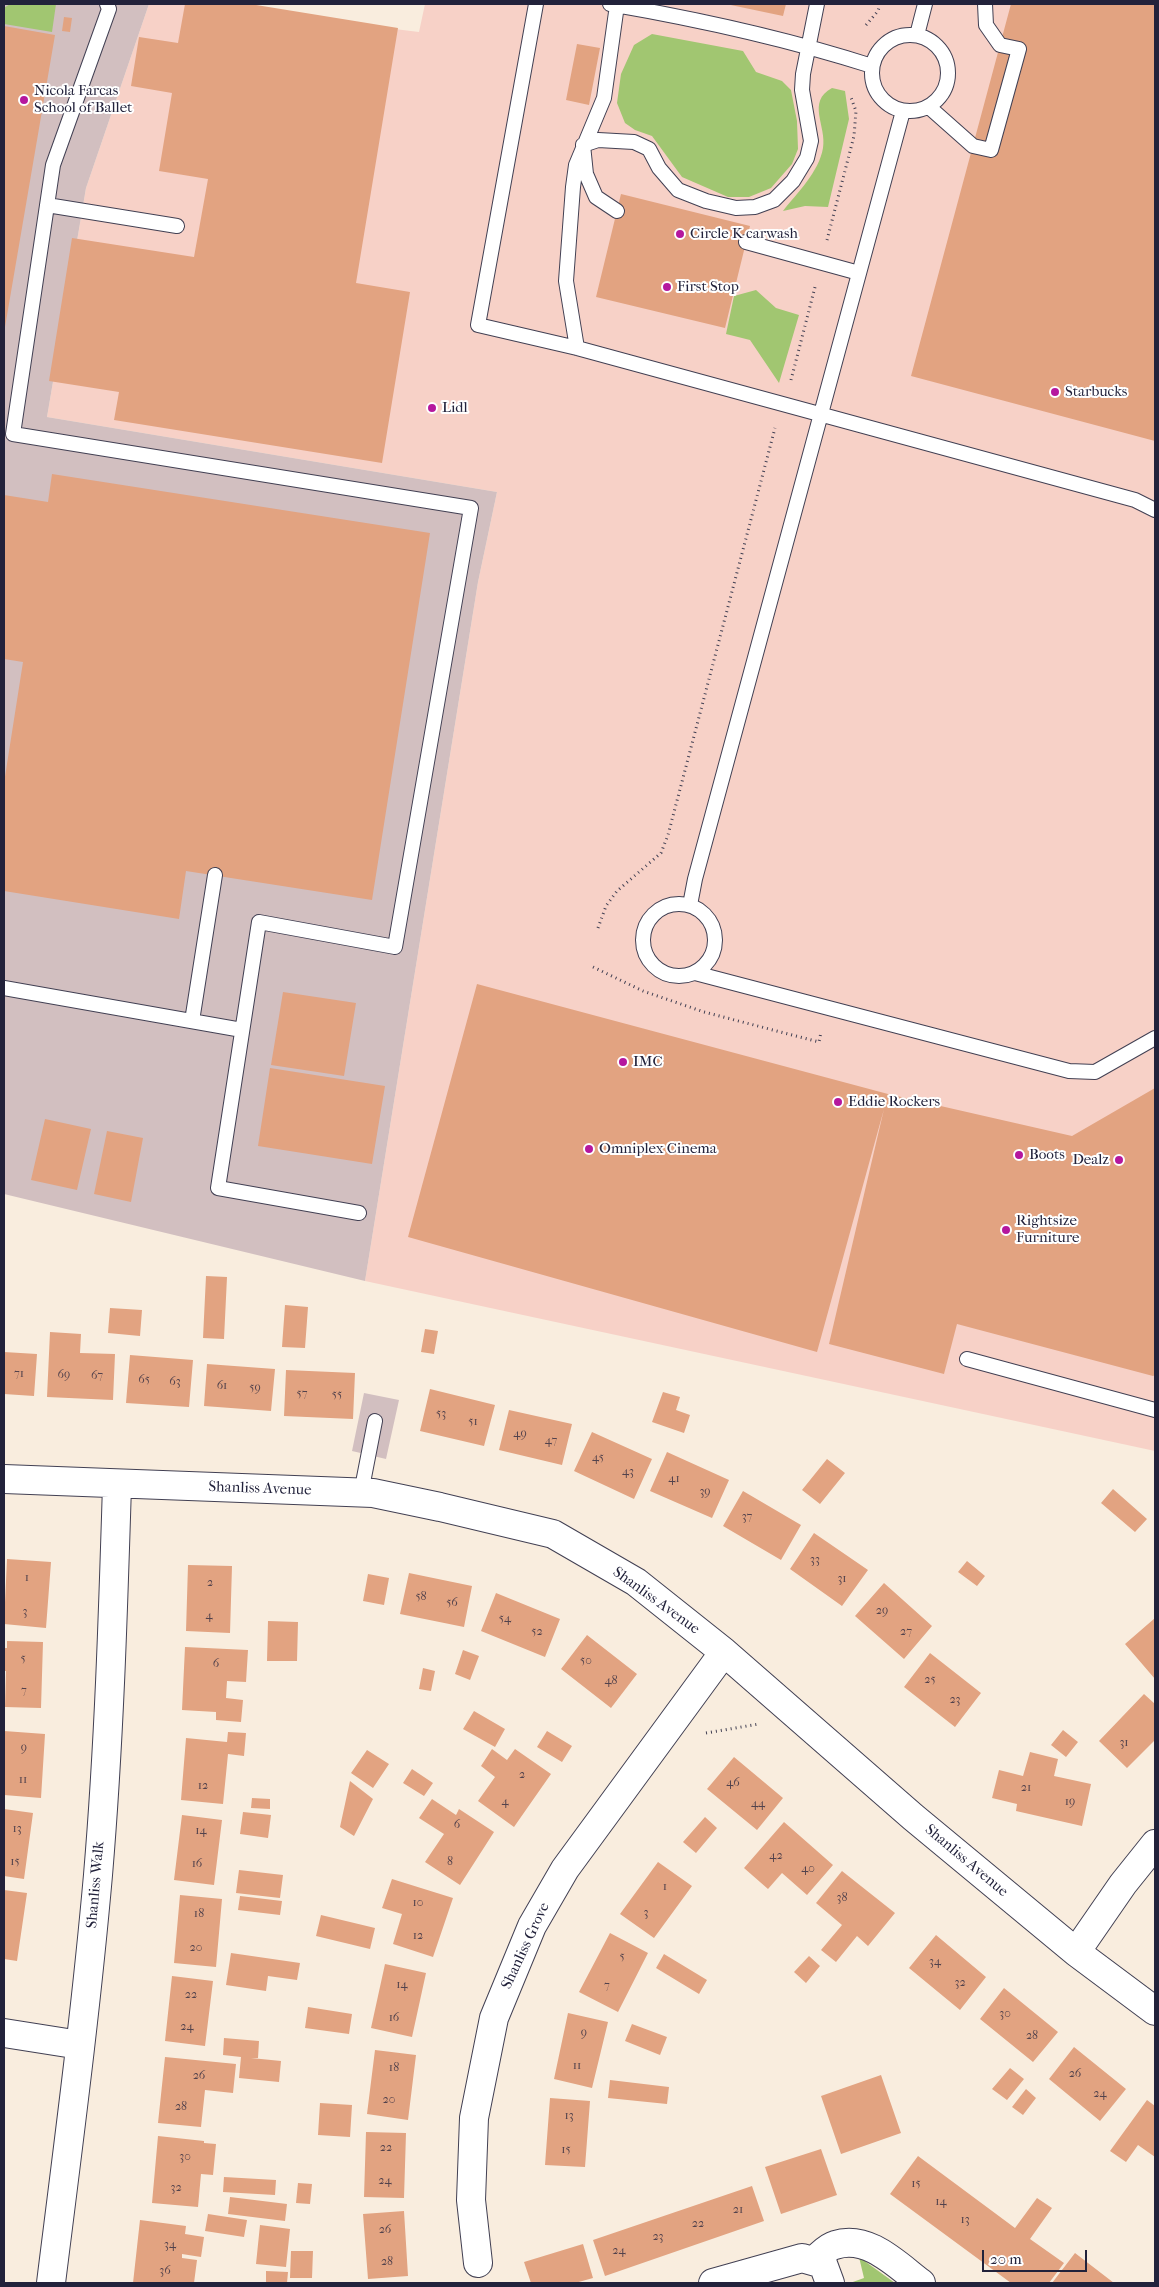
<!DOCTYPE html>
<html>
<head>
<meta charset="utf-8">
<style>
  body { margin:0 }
  #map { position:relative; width:1159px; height:2287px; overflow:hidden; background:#f9edde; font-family:"IM FELL French Canon",serif }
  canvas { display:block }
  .frame { position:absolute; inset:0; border:5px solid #22223b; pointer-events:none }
  .scale { position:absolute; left:982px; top:2250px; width:105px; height:22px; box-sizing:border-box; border:2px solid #22223b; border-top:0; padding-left:6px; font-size:15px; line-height:18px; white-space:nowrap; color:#22223b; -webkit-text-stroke:4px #fff; paint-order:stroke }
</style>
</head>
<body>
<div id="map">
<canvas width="1159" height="2287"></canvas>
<div class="frame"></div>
<div class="scale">20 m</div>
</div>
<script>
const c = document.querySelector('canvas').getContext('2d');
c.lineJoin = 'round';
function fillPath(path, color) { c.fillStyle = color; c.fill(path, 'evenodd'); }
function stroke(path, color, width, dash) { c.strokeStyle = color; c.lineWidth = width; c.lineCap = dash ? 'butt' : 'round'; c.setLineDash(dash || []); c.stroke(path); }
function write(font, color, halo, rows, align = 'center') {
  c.font = font + ' "IM FELL French Canon",serif'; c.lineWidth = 4; c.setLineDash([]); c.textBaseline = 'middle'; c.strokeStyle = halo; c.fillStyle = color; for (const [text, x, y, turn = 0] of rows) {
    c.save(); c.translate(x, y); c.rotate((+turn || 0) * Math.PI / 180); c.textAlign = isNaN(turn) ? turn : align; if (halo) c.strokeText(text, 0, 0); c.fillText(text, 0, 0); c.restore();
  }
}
const built = new Path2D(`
  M149,4H191L419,32L425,4H1155V1451L365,1281L478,582L497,492L47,417L86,188Z`);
const industrial = new Path2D(`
  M4,4H149L86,188L47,417L497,492L478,582L365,1281L4,1194Z
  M364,1393L399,1400L386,1459L352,1451Z`);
const green = new Path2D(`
  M10,4H56L52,32L4,24V8Z
  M652,34L743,51L756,72L782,81L791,90L797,121L798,149L792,164L771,188L749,197H728L682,177L652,136L635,130L625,123L617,103L621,74L634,45Z
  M832,88L845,91L849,119L828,207L805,206L783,211C797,193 819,172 823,148C827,126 806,102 832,88Z
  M756,290L776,308L799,315L779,383L750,340L726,334L734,296Z
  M859,2257L895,2283H850L864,2278Z`);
const building = new Path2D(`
  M185,4H250L398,28L356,283L410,292L382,463L114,420L119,392L49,381L72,238L194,257L208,179L159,171L172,93L131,86L139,37L178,43Z
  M726,4H786L783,16Z
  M1011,4H1155V441L911,376Z
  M64,17L72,18L70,32L62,31Z
  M4,26L55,35L5,327H4Z
  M577,44L600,48L589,105L566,100Z
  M621,194L750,226L725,328L596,297Z
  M52,474L430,533L372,900L186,871L179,919L4,891V783L23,662L4,659V495L48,502Z
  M477,984L888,1094L1072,1136L1155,1088V1375L1153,1376L957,1324L944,1374L829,1344L884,1109L817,1352L408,1237Z
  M283,992L356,1003L344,1076L271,1065Z
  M270,1068L385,1086L372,1164L258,1146Z
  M45,1119L91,1129L77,1190L31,1180Z
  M107,1131L143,1138L131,1202L94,1194Z
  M206,1276L227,1277L224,1339L203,1338Z
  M285,1305L308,1307L305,1348L282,1347Z
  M110,1308L142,1310L140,1336L108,1333Z
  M425,1329L438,1331L434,1354L421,1352Z
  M50,1332L81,1334L80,1353L115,1354L113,1400L47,1397Z
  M4,1352L37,1354L34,1396L4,1394Z
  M130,1355L193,1360L189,1407L126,1403Z
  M207,1364L275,1369L271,1411L204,1406Z
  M286,1370L355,1373L353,1419L284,1416Z
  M430,1389L495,1405L484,1446L420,1431Z
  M663,1392L680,1397L676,1410L690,1415L684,1433L652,1422Z
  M509,1410L572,1424L562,1465L499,1450Z
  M592,1432L652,1459L634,1499L574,1471Z
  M667,1452L729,1480L712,1518L650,1491Z
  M827,1459L845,1473L820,1504L802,1490Z
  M1113,1489L1147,1519L1135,1532L1101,1503Z
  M743,1491L801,1525L781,1560L723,1526Z
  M814,1533L868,1570L842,1606L790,1569Z
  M7,1559L51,1562L46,1628L4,1624Z
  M967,1561L985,1576L977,1586L958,1572Z
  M188,1565L232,1566L230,1633L186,1631Z
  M409,1573L472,1586L464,1627L400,1614Z
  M368,1574L389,1578L384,1605L363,1601Z
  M884,1583L932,1626L904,1659L855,1616Z
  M496,1593L560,1619L545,1657L481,1631Z
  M1155,1618V1679L1125,1644Z
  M268,1621L298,1622L297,1661H267Z
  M587,1635L637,1674L611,1708L561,1669Z
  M7,1641L43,1642L41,1708L5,1707L6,1671H4V1648H7Z
  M185,1647L248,1650L246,1682L227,1681L226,1698L243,1700L241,1722L216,1720V1712L182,1710Z
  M463,1650L479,1656L470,1680L455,1674Z
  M930,1653L981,1693L955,1727L904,1687Z
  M423,1668L435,1671L431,1691L419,1689Z
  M1144,1694L1155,1704V1740L1127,1768L1099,1741Z
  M474,1711L505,1729L495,1747L463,1729Z
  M1063,1730L1078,1742L1066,1757L1051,1745Z
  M4,1731L45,1734L41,1798L4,1795Z
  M547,1731L572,1746L562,1762L537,1747Z
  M228,1732L246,1733L244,1756L228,1754L223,1804L181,1800L186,1738L227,1742Z
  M492,1749L507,1760L515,1749L551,1774L514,1827L478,1801L495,1777L481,1766Z
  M367,1750L389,1764L373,1788L351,1773Z
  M1030,1752L1058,1759L1054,1776L1091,1784L1082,1826L1016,1811L1017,1804L992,1798L999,1770L1023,1776Z
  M734,1757L783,1798L757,1830L707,1789Z
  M412,1769L433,1783L424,1796L403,1783Z
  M350,1781L373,1799L354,1836L340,1827Z
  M252,1798L270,1799V1809L251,1808Z
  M432,1799L456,1815L459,1809L494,1832L460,1885L425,1862L444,1834L419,1818Z
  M4,1809L33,1813L24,1879L4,1876Z
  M243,1812L271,1815L268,1838L240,1834Z
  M182,1815L222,1820L214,1885L174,1880Z
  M705,1817L717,1828L696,1853L683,1842Z
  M784,1822L833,1865L807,1895L782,1873L768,1889L744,1868Z
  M658,1862L692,1886L654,1938L620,1914Z
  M239,1870L283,1875L280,1898L236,1893Z
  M842,1871L895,1913L868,1946L857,1936L836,1962L821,1950L842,1925L816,1903Z
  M392,1879L453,1898L433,1957L393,1944L402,1914L382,1908Z
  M4,1890L27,1893L17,1961L4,1959Z
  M180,1895L222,1899L216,1967L174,1963Z
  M240,1896L282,1901L280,1915L238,1910Z
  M321,1915L375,1928L370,1949L316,1936Z
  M610,1933L648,1953L618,2012L579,1992Z
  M936,1935L986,1977L960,2010L909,1968Z
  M231,1953L300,1963L297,1980L268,1976L266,1991L226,1985Z
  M664,1954L707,1980L699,1994L656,1968Z
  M809,1956L820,1966L806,1983L794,1972Z
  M385,1964L426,1973L412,2037L371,2028Z
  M172,1976L213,1981L205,2046L165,2041Z
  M1004,1988L1058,2032L1033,2062L980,2019Z
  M308,2007L352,2014L349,2034L305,2028Z
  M568,2013L608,2022L592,2088L554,2079Z
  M632,2024L667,2037L660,2055L625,2041Z
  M224,2038L259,2041L258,2058H251L281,2061L279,2082L239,2078L241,2057L223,2055Z
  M1074,2047L1126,2089L1100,2121L1049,2079Z
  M375,2050L416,2055L408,2120L367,2114Z
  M165,2057L236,2064L233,2093L205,2090L201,2127L158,2123Z
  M1010,2068L1024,2079L1007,2100L992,2089Z
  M881,2075L901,2133L841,2154L821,2096Z
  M610,2080L669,2087L667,2104L608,2098Z
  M1026,2089L1036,2098L1023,2115L1012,2107Z
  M550,2098L590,2101L585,2167L545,2165Z
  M1147,2100L1155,2106V2157L1138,2145L1126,2162L1110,2151Z
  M320,2103L352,2105L350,2137L318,2135Z
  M366,2132L406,2133L404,2198L364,2197Z
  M158,2136L204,2141V2143L216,2144L213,2175L201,2174L198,2207L152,2203Z
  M821,2149L837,2195L781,2214L765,2167Z
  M918,2156L1015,2228L1037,2198L1052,2208L1030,2239L1064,2263L1049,2283H1011L890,2194Z
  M224,2177L276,2180L275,2195L223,2192Z
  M298,2183L312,2184L310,2204L296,2203Z
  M752,2186L764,2221L605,2276L593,2240Z
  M230,2197L287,2204L285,2221L228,2214Z
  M404,2211L408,2276L368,2279L363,2214Z
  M208,2214L247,2220L244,2237L205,2231Z
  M140,2220L186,2226L185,2234L204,2237L201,2257L182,2254V2258L197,2260L194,2283H133Z
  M260,2225L290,2229L286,2267L256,2264Z
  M583,2244L593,2278L575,2283H531L524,2262Z
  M291,2251H313L312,2278H290Z
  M1075,2253L1114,2283H1052Z
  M266,2271L288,2272L287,2283H266Z`);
const path = new Path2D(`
  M866,25L878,11L880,4
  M827,240L854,136L856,111L850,95
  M791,380L815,287
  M598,928L606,906L617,891L661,853L668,835L775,428
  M593,967L643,991L704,1012L819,1042L821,1032
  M706,1733L759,1724`);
const service = new Path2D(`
  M107,4L109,9L53,165L13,434L471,508L395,947L259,922L218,1188L359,1213
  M536,4L478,325L577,348L1135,500L1155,510
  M610,4C697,19 788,39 872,66
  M872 73a38 38 0 1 1 76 0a38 38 0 1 1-76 0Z
  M917,35L925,4
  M929,107L973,146L991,150L1019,49L1000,45L986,25L985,4
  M47,205L177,226
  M617,211L596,197L586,174L583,145L598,140L634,142L649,149L659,168L678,190L706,201L736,208L755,207L774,200L793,181L807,158L811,141L802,90L803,74L817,4
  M746,242L859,273
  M577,348L566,281L573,187L576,165L604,98L617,5
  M643 940a36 36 0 1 1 72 0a36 36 0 1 1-72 0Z
  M690,905L695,879L903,111
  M695,973L1069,1071L1095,1072L1155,1038
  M4,988L242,1030
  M192,1021L215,875
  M967,1359L1155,1410
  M361,1493L375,1421`);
const minor = new Path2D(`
  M4,1479L373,1493L440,1507L553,1534L636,1582L724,1652L913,1817L1076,1952L1155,2011
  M1076,1952L1123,1884L1155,1844
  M4,2033L80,2045
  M813,2261C820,2256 827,2247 835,2245C868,2234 897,2265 921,2283
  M478,2263L471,2200L474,2118L494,2018L532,1926L565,1869L724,1652
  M51,2283C68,2147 86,2011 98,1875C109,1745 113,1615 117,1485
  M713,2283L802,2258L823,2264L830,2283`);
const markers = [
  [24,100,5,"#b5179e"],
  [680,234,5,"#b5179e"],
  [667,287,5,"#b5179e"],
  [1055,392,5,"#b5179e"],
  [432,408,5,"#b5179e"],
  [623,1062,5,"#b5179e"],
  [838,1102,5,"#b5179e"],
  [589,1149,5,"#b5179e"],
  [1019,1155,5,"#b5179e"],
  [1119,1160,5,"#b5179e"],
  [1006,1230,5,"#b5179e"]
];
const numberNames = [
  ["71",19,1374],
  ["69",64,1375],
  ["67",97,1376],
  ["65",144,1380],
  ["63",175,1382],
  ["61",222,1386],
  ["59",255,1388],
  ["57",302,1394],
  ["55",337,1395],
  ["53",441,1414],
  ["51",473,1422],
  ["49",520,1434],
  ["47",551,1441],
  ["45",598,1458],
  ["43",628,1472],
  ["41",674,1479],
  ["39",705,1492],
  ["37",747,1517],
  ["33",815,1560],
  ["1",27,1578],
  ["31",842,1579],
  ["2",210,1583],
  ["58",421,1597],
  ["56",452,1603],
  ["29",882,1611],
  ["3",25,1612],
  ["4",209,1616],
  ["54",505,1619],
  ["52",537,1632],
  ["27",906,1632],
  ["5",23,1659],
  ["50",586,1661],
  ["6",216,1664],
  ["25",930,1680],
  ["48",611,1681],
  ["7",24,1691],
  ["23",955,1700],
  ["31",1124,1743],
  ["9",24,1748],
  ["2",522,1775],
  ["11",23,1780],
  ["46",733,1783],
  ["12",203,1786],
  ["21",1026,1788],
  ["4",505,1802],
  ["19",1070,1802],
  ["44",758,1804],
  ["6",457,1825],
  ["13",17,1829],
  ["14",201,1831],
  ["42",776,1856],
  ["15",15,1862],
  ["8",450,1862],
  ["16",197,1864],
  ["40",808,1869],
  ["1",665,1887],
  ["38",842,1898],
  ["10",418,1903],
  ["3",646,1913],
  ["18",199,1914],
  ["12",418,1936],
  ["20",196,1948],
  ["5",622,1957],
  ["34",935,1962],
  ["32",960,1983],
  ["14",402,1985],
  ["7",607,1986],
  ["22",191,1995],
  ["30",1005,2014],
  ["16",394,2018],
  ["24",187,2027],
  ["9",584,2033],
  ["28",1032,2036],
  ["11",577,2066],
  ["18",394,2068],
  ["26",1075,2074],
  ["26",199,2076],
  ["24",1100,2094],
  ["20",389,2100],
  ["28",181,2107],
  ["13",569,2116],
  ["22",386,2148],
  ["15",566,2150],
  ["30",185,2157],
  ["24",385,2181],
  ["15",916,2184],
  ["32",176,2188],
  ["14",941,2202],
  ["21",738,2210],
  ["13",965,2220],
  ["22",698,2224],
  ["26",385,2230],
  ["23",658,2237],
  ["34",170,2245],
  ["24",619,2251],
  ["28",387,2262],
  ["36",165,2271]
];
const poiNames = [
  ["Nicola Farcas",34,91],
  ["School of Ballet",34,108],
  ["Circle K carwash",690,234],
  ["First Stop",677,287],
  ["Starbucks",1065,392],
  ["Lidl",442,408],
  ["IMC",633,1062],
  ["Eddie Rockers",848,1102],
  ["Omniplex Cinema",599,1149],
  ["Boots",1029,1155],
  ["Dealz",1109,1160,"right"],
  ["Rightsize",1016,1221],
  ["Furniture",1016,1238]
];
const streetNames = [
  ["Shanliss Avenue",260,1489,2],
  ["Shanliss Avenue",656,1601,36],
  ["Shanliss Avenue",966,1861,40],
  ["Shanliss Walk",96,1885,-85],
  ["Shanliss Grove",526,1946,-65]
];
fillPath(built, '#f7d1c7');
fillPath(industrial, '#d2bfc0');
fillPath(green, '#a1c671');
fillPath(building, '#e2a381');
stroke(service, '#424053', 16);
stroke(minor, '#424053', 30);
stroke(path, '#424053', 3, [1, 4]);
stroke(service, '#fff', 14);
stroke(minor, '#fff', 28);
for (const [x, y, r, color] of markers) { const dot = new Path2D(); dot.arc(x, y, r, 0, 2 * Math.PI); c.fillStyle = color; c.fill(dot); stroke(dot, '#fff', 2); }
write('12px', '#52424c', null, numberNames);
write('15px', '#22223b', '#fff', poiNames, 'left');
write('15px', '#22223b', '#fff', streetNames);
</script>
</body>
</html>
